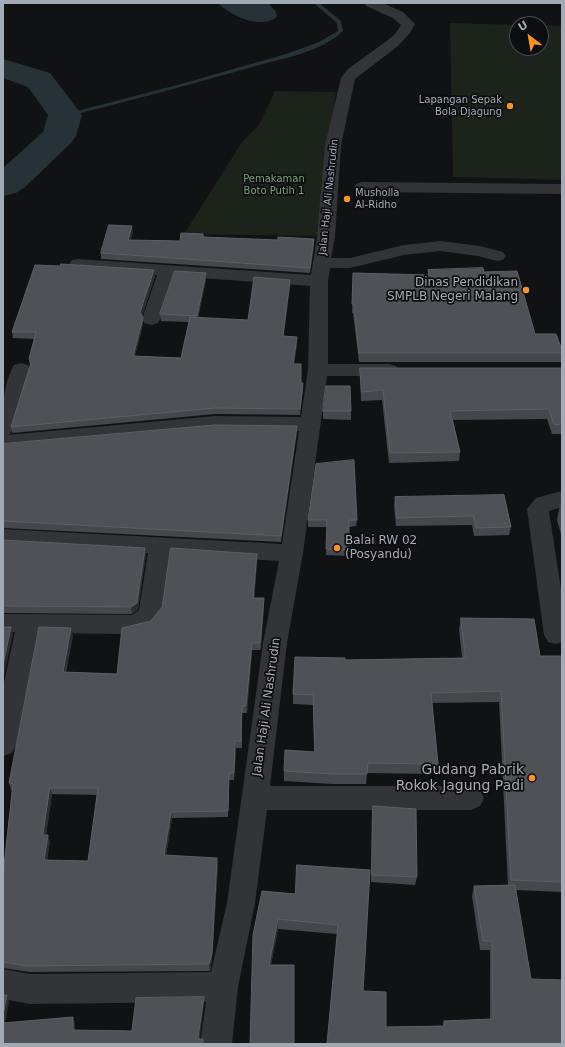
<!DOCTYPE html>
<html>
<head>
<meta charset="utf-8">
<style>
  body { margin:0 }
  #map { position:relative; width:565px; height:1047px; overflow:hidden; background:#111213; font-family:"DejaVu Sans",sans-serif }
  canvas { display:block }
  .frame { position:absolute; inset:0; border:4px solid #a2aab4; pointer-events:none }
  .north { position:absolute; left:509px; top:16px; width:40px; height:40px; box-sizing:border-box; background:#0c0d0e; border:1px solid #484c50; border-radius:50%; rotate:329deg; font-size:11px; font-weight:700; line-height:16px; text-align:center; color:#a2aab4 }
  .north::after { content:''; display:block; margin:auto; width:14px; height:18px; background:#fb9321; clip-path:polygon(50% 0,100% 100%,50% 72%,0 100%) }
</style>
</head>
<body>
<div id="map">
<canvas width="565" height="1047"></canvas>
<div class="frame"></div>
<div class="north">U</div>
</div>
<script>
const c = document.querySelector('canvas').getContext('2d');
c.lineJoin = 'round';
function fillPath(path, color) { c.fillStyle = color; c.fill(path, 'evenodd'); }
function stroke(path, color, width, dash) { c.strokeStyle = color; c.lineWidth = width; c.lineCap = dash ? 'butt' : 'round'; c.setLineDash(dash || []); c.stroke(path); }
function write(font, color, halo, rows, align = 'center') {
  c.font = font + ' "DejaVu Sans",sans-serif'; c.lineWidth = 3.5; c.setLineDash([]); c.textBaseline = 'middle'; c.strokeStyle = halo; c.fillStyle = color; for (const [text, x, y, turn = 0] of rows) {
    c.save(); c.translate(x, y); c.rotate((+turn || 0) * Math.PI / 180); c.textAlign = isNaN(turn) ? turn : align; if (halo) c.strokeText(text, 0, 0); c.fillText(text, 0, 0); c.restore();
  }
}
const green = new Path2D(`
  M450,23L517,25V48H541V25L562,26V180L453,177Z
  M275,91L336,92L318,236L184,234L242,142L259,125Z`);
const water = new Path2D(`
  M218,3H268L276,12L277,17C260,30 232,16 218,3Z`);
const stream = new Path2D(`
  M314,3H319L341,21L343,31C321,52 285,58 256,66C193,84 129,101 65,117L62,115L181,84L286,54L319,42L338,31L337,23Z`);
const river = new Path2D(`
  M3,59L50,73L82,115L76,136L71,143L25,187L16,193L3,196V168L43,132L48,115L28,87L3,78Z`);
const minor = new Path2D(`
  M365,3H382L403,12L415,24L410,33L398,46L355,79L341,145L335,237L331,258H350L404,245L440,241L480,246L503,252L506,256L503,260L497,261L478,256L440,251L404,255L350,268H330L328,281V364H389L396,366L399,370L396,374L389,376H327L303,553L287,643L270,786H471L480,790L484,798L480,806L471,810H267L255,903L238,987L232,1044H200L206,1002L30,1004L3,999V969L30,974L211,972L227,903L263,643L279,561L170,554L162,613L156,622L151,627L125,634L39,633L16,745L12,753L3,756V687L15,632H3V614L132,615L139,610L148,553L3,545V529L282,544L299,431L215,430L3,449C3,422 0,389 14,365L21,363L28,365L31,369L13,429L10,434L7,435L215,416L301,417L308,370L310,286L174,276L160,319L158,323L151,325L144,323L142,319L157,275L78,269L72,268L69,264L72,260L78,259L311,275L317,237L325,145L341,78L348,69L388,40L396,33L401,25L393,18L366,6Z
  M362,182L562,184V194L362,192L356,190L354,187L356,184Z
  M562,491V507L549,511L562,596V642L556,644L548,642L544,635L527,509L536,498Z`);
const wall = new Path2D(`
  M133,232L130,240L180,241L203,234L204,237L278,240L314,239V244L310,273L101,259V253Z
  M154,270L155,276L142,316L143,318V324L135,356L181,358L189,322L161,321L160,314L206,273V280L198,318L248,320L290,280V286L283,337H297V344L294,364L303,389L300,415L215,414L12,433L11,427L30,366L29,359L35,339L13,338L12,332Z
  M428,270L484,272L535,334L562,350V357L561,362H359L353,313H352L353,273L428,275Z
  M360,368H562V434H552L547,419L453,420L460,452L459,461L389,463L382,400L361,401L360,378Z
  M323,411H351V420L323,419Z
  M297,426V432L281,542L3,528V444Z
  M504,495L511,527L509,535L474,536L472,525L396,526L394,506L395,497Z
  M560,505H562V538L557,520Z
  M308,520H357L356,526L349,527V556L326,555L327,527H308Z
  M3,540L146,554L138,609L132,614L3,613Z
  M257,561L254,598H264V605L261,648L260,650H252L247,713H242V748H236L234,780H229L228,817L172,818L166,855L218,865L212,959L210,971L30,972L3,968V875L12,790H11L9,783L73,635L66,672L117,674L151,621ZM52,794L97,795L88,861L47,860L50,841L46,835Z
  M461,618L540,656H562V892L515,890L531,979L562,1044H327L337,934L278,929L271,965L294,1044L253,935L295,894L370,870L363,991L386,1027L443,1026L444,1021L490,1019V950H480L472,896L474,886L508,885L499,702L432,703L438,764L436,774L367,773L366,784H332L284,781V771L314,752L313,705L293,704V694L345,660L462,658L459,629Z
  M373,806L417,877L415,885L371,882L372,815Z`);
const shadedWall = new Path2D(`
  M132,226L133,232L129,245L128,240Z
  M314,239V244L310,273V268Z
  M154,270L155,276L141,319L140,312Z
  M206,273V280L197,322V316Z
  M290,280V286L283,343V336Z
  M143,318V324L133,363V356Z
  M297,337V344L293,371V364Z
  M303,383V389L300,415V409Z
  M297,426V432L281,542V536Z
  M145,548L146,554L138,609L132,614L131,607Z
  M257,554V561L254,605L253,598Z
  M264,598V605L260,650V643Z
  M11,627L13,634L3,680V665Z
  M71,628L73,635L64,679L63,672Z
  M252,643V650L247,713L246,706Z
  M235,741L236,748L234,780V773Z
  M50,788L52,794L45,841L43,835Z
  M171,812L172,818L165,861L164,855Z
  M48,835L50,841L46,867L44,860Z
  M217,858L218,865L212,959L210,971L209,964Z
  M278,919V929L269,974V965Z
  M7,995L9,1002L4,1029L3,1027V1015Z
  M204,997V1004L199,1044L198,1037Z
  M73,1017L75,1024V1036L73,1030Z`);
const building = new Path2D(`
  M109,225L132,226L128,240L180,241L181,233L203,234V237L278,240V237L314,239L310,268L101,253Z
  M61,264L154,270L140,312L143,318L133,356L181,358L190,317L248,320L254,277L290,280L283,336L297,337L293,364H301V383H303L300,409L215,408L11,427L31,363L29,359L36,332H12L35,265L60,266Z
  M483,268L484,272L517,271L535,334H556L562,350V353H359L354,304H352L353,273L429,275L428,270Z
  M175,271L206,273L197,316L160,314Z
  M360,368H562V424L554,425L549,409L450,411L460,452L390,453L383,390L362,392Z
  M326,386H350L351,411H323Z
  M215,425L297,426L281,536L3,521V444Z
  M354,460L357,520H349V550L326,549L327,520H308L316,464Z
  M504,495L511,527L476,528L473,516L397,518L395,497Z
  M3,540L145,548L137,603L131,607L3,606Z
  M171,548L257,554L253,598H264L260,643H252L246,706H242L241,741H235L234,773H229L228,811L171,812L164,855L217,858L212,953L209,964L28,966L3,962V875L13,784L9,783L39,627L71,628L63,672L117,674L122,628L151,621L162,607ZM50,788H98L88,861L44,860L48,835H43Z
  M461,618L534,619L540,656H562V882L511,880L501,691L431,693L438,764L368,763L367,774H332L284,771L285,750L315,752L313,695L293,694L295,657L345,658V660L465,658Z
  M3,627H11L3,665Z
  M373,806L416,809L417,877L372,875Z
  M297,865L370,870L363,991L386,992V1027L444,1026V1021L493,1019L492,941H483L474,886L515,885L531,979L562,980V1044H327L338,925L278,919L269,965H294V1044H250L253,935L262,891L295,894Z
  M3,995H7L3,1015Z
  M204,997L198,1037L199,1039H203V1044H3V1023L73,1017V1030L132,1031L136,998Z`);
const markers = [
  [510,106,4,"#fb9321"],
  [347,199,4,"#fb9321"],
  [526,290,4,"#fb9321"],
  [337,548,4,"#fb9321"],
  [532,778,4,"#fb9321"]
];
const farPoinames = [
  ["Lapangan Sepak",502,100],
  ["Bola Djagung",502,112],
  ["Musholla",355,193,"left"],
  ["Al-Ridho",355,205,"left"]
];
const farParknames = [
  ["Pemakaman",274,179],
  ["Boto Putih 1",274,191]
];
const farStreetnames = [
  ["Jalan Haji Ali Nashrudin",329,197,-84]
];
const poiNames = [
  ["Dinas Pendidikan",518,283],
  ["SMPLB Negeri Malang",518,297],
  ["Balai RW 02",345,541,"left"],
  ["(Posyandu)",345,555,"left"]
];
const streetNames = [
  ["Jalan Haji Ali Nashrudin",267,707,-82]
];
const nearPoinames = [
  ["Gudang Pabrik",524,770],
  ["Rokok Jagung Padi",524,786]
];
fillPath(green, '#1b231b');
fillPath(water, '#273237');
fillPath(stream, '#273237');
fillPath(river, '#273237');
fillPath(minor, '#323438');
fillPath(wall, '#44474b');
fillPath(shadedWall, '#2b2e30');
fillPath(building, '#4e5256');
stroke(building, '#5b6065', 1);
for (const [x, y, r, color] of markers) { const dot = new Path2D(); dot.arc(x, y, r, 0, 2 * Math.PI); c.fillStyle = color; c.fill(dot); stroke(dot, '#0c0d0e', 1.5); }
write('10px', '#a2aab4', '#0c0d0e', farPoinames, 'right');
write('10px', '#7ba178', '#0c0d0e', farParknames);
write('10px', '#a2aab4', '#0c0d0e', farStreetnames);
write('12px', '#a2aab4', '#0c0d0e', poiNames, 'right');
write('12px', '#a2aab4', '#0c0d0e', streetNames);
write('14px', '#a2aab4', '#0c0d0e', nearPoinames, 'right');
</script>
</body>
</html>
